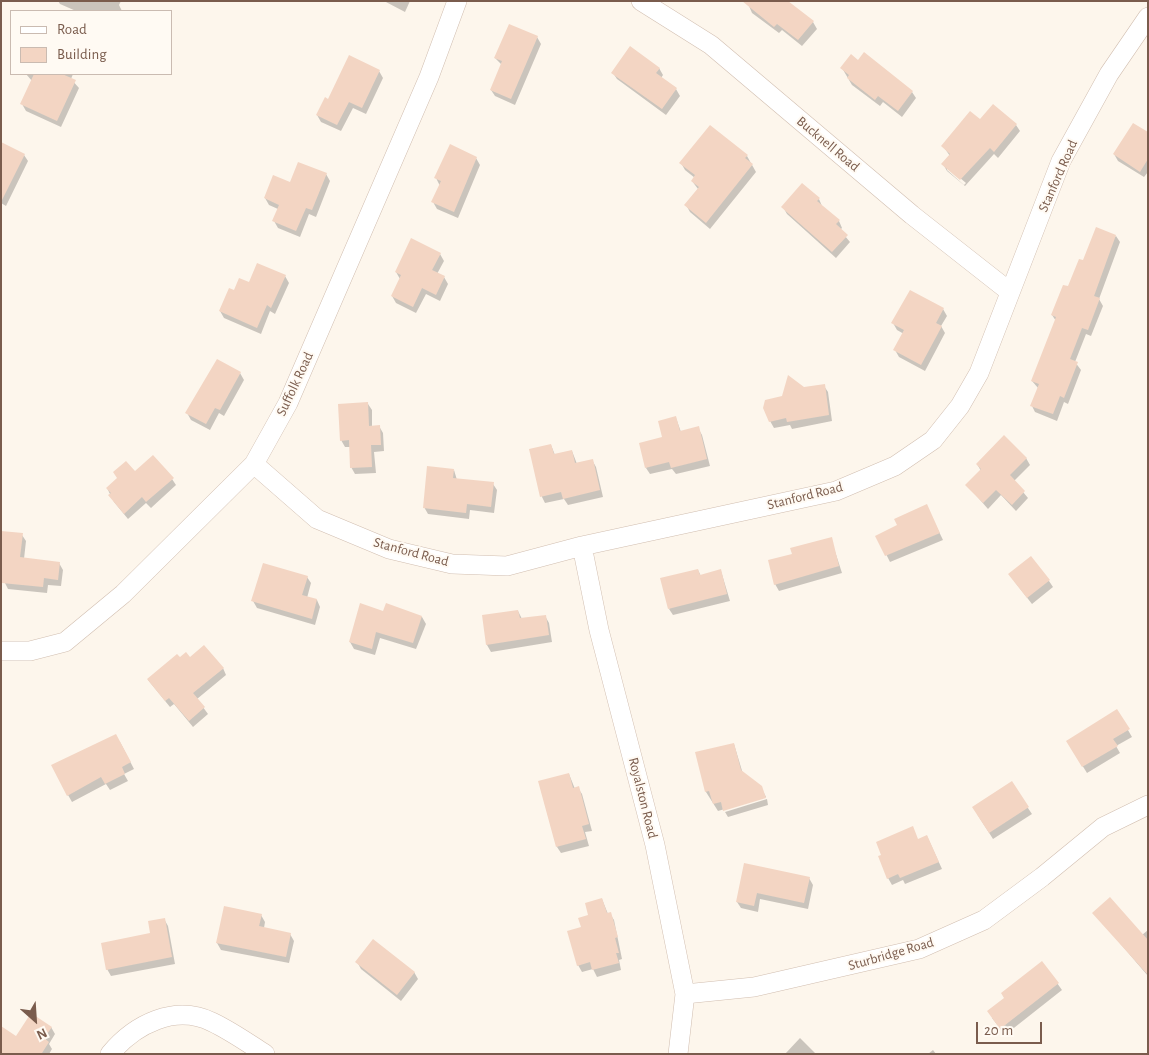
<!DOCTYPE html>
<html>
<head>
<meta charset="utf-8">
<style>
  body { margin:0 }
  #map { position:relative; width:1149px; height:1055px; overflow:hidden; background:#fdf6ec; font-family:"Alegreya Sans",sans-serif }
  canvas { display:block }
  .frame { position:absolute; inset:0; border:2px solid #7a5c4d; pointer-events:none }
  .legend { position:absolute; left:10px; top:10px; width:162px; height:65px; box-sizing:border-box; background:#fffaf3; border:1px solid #cabbb1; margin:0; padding:6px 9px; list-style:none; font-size:15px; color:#7a5c4d }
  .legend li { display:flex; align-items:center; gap:10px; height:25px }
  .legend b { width:25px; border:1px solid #cabbb1 }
  .north { position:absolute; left:10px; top:995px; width:50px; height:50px; -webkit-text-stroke:4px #fffaf3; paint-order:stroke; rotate:154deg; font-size:14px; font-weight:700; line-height:20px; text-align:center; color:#7a5c4d }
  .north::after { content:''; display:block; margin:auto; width:18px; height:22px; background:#7a5c4d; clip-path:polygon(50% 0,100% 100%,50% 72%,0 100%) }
  .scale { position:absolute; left:976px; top:1022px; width:66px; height:22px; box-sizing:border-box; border:2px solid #7a5c4d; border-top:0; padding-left:6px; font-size:15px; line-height:18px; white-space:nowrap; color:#7a5c4d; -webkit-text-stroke:4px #fffaf3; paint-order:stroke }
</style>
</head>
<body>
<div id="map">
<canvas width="1149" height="1055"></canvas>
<div class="frame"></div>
<ul class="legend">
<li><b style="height:6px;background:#fff"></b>Road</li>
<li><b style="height:14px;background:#f3d5c3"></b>Building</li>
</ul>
<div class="north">N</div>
<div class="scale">20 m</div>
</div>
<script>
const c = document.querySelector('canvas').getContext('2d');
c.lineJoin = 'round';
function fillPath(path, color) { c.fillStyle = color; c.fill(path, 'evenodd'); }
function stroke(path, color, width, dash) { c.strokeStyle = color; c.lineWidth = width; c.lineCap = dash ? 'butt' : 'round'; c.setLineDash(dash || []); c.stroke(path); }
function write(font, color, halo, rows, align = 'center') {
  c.font = font + ' "Alegreya Sans",sans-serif'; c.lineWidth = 4; c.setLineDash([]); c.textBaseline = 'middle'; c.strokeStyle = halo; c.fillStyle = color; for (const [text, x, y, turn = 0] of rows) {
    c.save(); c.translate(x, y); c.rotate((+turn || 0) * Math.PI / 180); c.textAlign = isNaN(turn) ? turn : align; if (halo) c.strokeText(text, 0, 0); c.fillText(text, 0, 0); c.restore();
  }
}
const shadow = new Path2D(`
  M58,1H121L119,5L122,11H76L60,4Z
  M384,1H410L405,12Z
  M749,6L813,22L817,29L802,46L782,30L779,33L752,13Z
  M537,37L541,44L515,105L495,96L491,90L502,65L495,58Z
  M659,68L663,75L661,78L676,89L680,96L666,115L617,79L613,73Z
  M842,68L912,92L916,98L902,117L883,102L880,106L852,85Z
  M379,71L383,78L366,114L353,108L341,131L321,122L317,115L328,100Z
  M26,74H73L71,79L79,88L61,127L26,111L22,104L32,81Z
  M981,121L1016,125L1020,131L998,158L994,154L965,186L947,171L943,164L950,156L943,146ZM947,167L966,183L964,185L947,170Z
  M1148,134V172L1144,177L1118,161L1114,154Z
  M1,143L24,155L28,161L6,206L1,203Z
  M747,156L756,172L710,229L690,212L686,205L698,189L692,181L695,178L685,170L681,163Z
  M476,158L480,165L458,218L437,209L433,202L440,186L436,178Z
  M326,174L330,181L316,217L309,214L300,237L278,228L274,221L278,209L269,205L265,198L290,183Z
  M819,199L822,206L839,221L842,228L840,230L850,242L836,258L787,214L783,207Z
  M1116,236L1120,242L1099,299L1103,306L1091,336L1086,334L1075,362L1081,370L1068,404L1064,402L1057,421L1035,412L1032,406L1038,388L1032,381L1056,321L1052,315L1083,262Z
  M440,254L444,261L437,274L444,277L448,284L440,301L426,294L416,313L396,303L392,296L400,279L396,272Z
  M285,276L289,283L275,314L270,311L261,334L224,318L220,311L235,292L249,284Z
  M943,309L947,316L941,326L945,333L925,371L899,357L895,350L904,334L897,330L893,323Z
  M240,373L244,380L224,416L219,413L210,430L191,420L187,413Z
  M824,386L828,392L832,421L792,429L790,425L774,428L770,421L784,398L804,389Z
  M368,404L372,410V427L379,426L383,433L384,451L374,452L376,473L355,474L351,467L350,447H345L341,440Z
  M676,418L681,432L698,428L702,435L710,466L676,474L672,469L650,474L646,468Z
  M551,445L555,455L572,451L577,464L592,460L596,467L603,497L568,505L564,499L545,503L542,497L531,450Z
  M1026,458L1030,465L1014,481L1028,498L1016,511L1001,495L988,509L967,485L981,471L977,464Z
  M454,470L457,480L493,484L497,490L494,513L470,510L469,519L428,514L424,507Z
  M135,472L172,479L176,485L151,508L146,503L128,519L114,502L107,488Z
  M930,513L943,540L890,562L877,536Z
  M1,532L22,535L26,541L24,559L59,563L63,570L61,586L48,585L47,593L8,589L4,581L1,580Z
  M831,539L842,573L779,591L775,584L793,555Z
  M698,570L701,576L721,571L730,601L673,615L669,609Z
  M307,577L311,583L307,598L317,600L320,607L315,625L257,608L253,601Z
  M1014,581H1049L1053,587L1032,604Z
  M518,611L522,619L545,616L549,623L552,642L491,652L487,645L483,616Z
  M384,613L422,617L426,624L416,649L380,638L375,655L354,649L350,642Z
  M190,658L223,668L226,675L197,699L208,714L193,727L174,704L170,707L148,680L180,659Z
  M1117,711L1132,737L1116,746L1120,753L1087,773L1067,741Z
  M120,742L134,769L124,774L128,781L110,790L106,784L72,802L68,795Z
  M734,744L743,774L761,787L766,797L718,811L706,792L697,753Z
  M569,774L575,789L578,788L582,794L592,831L585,832L589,846L561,853L557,847Z
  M1011,783L1032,814L993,839L977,814Z
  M767,799L768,805L728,817L725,812Z
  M927,836L942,869L905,884L903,880L892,885L888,878L918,840Z
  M745,865L809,878L813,885L808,909L760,899L758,912L741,908L737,902Z
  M602,899L608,914H610L614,920L622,959L619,960L621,970L597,977L593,969L582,972L578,965L583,928Z
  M1094,913L1142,935L1148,930V976Z
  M261,915L265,922L264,928L290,934L294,941L289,963L221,950L217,943Z
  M164,919L168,926L175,964L111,976L107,969L152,934Z
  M357,962L414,972L418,979L401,1001L361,969Z
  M1042,962L1062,990L1005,1035L992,1018L1005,998Z
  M51,1027L55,1034L49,1044L52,1049L49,1054H1L16,1037Z
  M800,1038L816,1054H785Z
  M933,1050L936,1054H928Z`);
const building = new Path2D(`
  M742,1H788L814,21L798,40L777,24L774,27Z
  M509,24L538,36L511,99L490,90L502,61L494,58Z
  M630,46L660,68L656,73L677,88L662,109L611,73Z
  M864,52L913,91L898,111L878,96L875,100L847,78L849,75L840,68L851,54L858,60Z
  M349,55L380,70L362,108L349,102L337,125L316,115L325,97L328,99Z
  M34,74H62L76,80L57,121L20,104Z
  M993,104L1017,124L994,152L990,148L960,180L941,164L950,154L941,146L970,111L980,119Z
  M1133,123L1148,132V159L1140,172L1113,154Z
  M710,125L748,155L745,158L753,164L706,223L684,205L699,187L691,181L695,175L679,163Z
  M1,142L25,154L1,202Z
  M450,144L477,157L454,212L431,202L441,181L434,178Z
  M298,162L327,173L312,210L306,208L296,231L272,221L279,205L264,198L273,175L290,182Z
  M802,183L820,198L817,201L840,220L836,224L848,235L832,252L781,207Z
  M1096,227L1116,235L1094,296L1100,298L1088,330L1082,328L1070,359L1078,362L1064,398L1060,396L1053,414L1030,406L1039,384L1031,381L1056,317L1051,315L1063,285L1068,286L1079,259L1083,260Z
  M411,238L441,253L432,270L445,276L436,295L422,288L413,307L391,296L401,275L395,272Z
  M257,263L286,275L271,308L267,305L257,328L219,311L229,288L234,290L239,278L249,282Z
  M910,290L944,308L936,323L942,326L921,365L893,350L904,330L891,323Z
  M217,359L241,372L220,410L215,408L206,424L185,413Z
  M788,375L804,387L825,384L829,415L787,422L786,418L769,422L763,408L765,400L782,396Z
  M368,402L369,426L380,425L381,445H371L372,467L350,468L349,440L340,441L338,404Z
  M676,416L680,431L699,426L707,459L671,468L669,462L645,468L639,443L662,437L658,421Z
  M1004,435L1027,458L1010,475L1025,491L1012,505L996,490L983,503L965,485L981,469L976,464Z
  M551,444L554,454L572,450L575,463L593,459L600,490L563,499L561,492L540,497L529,449Z
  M153,455L174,478L146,502L142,497L124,514L108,495L111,493L106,488L117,478L113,472L126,461L135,471Z
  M427,466L454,469L453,478L494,482L491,507L467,504L466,513L423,508Z
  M927,504L940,533L885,556L875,536L897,525L894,519Z
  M1,531L23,533L20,557L60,562L58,580L44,578L43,587L2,583Z
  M832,537L839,566L774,585L768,560L792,554L790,548Z
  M1031,556L1050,580L1027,598L1008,574Z
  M263,563L308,576L302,595L317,599L312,619L251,601Z
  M698,569L700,575L721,569L727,594L668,609L660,578Z
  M360,603L383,611L386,603L422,616L413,643L376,632L372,649L349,642Z
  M518,610L520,618L546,615L549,635L486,645L482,615Z
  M204,645L224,668L193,693L205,707L189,721L169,698L165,701L147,679L177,654L180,657L186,652L190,657Z
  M1117,709L1130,729L1113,739L1118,746L1082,767L1066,741Z
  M116,734L131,762L122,767L125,774L105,784L101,777L67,796L51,765Z
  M734,743L741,770L762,786L766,798L723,811L721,802L713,804L709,791L705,792L695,752Z
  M569,773L573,788L579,786L589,824L582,826L586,839L556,847L538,781Z
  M1012,781L1029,807L989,833L972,807Z
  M913,826L918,839L927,835L939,862L900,878L898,874L887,879L878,856L881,855L876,842Z
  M744,863L810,877L804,903L757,893L754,906L736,902Z
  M1110,897L1148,940V975L1092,913Z
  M602,898L607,913L611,912L618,937L615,938L619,953H616L619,963L592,970L590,962L577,966L567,931L581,927L578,918L588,915L585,903Z
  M224,906L262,914L259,926L291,933L286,957L216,943Z
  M165,918L172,957L106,970L101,943L150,933L148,921Z
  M373,939L415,972L397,995L355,962Z
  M1042,961L1059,983L1000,1029L987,1011L1004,998L1001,993Z
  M31,1013L52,1027L44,1038L49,1042L42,1053L44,1054H1V1026L16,1036Z`);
const minor = new Path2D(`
  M641,1L711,45L912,215L1010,292
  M254,464L317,519L389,549L452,564L507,566L582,546L836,491L895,466L933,440L960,406L979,373L1061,161L1109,74L1148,17
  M582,546L599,630L655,845L685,994L678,1054
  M1,651H30L65,642L123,594L254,464L288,403L429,77L457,1
  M685,994L754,987L919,949L984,920L1042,877L1103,827L1148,805
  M110,1054C135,1024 175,1004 212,1022C231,1031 248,1043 265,1054`);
const streetNames = [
  ["Bucknell Road",828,144,40],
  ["Stanford Road",1058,176,-66],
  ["Suffolk Road",295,384,-65],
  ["Stanford Road",805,496,-14],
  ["Stanford Road",411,552,15],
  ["Royalston Road",643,798,76],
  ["Sturbridge Road",891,954,-16]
];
fillPath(shadow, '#0003');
fillPath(building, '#f3d5c3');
stroke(minor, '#d1beb0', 20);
stroke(minor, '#fff', 19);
write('14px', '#7a5c4d', '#fffaf3', streetNames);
</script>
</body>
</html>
